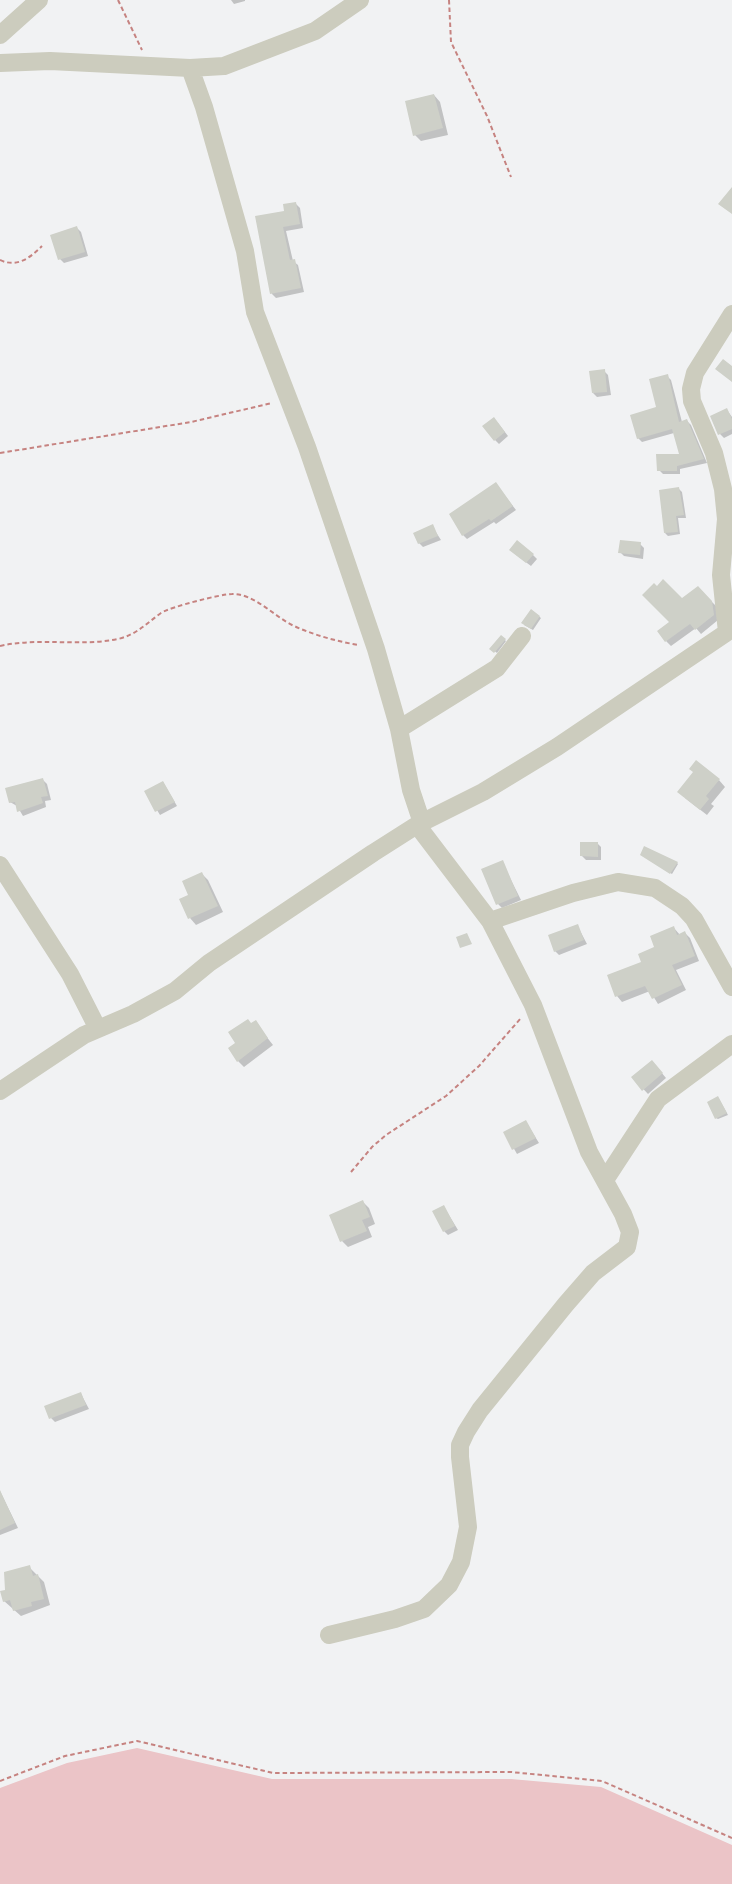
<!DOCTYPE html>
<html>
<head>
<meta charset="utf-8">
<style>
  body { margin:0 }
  canvas { display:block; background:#f1f2f3 }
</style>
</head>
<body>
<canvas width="732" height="1884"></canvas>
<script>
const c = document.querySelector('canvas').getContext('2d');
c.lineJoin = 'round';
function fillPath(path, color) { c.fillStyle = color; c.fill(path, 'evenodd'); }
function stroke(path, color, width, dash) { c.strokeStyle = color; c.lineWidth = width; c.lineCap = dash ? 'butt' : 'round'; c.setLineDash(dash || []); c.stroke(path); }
const green = new Path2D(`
  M137,1748L272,1779H511L601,1787L732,1845V1884H0V1788L67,1763Z`);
const shadow = new Path2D(`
  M231,0H245V1L234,4Z
  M434,95L440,102L448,135L421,141L415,135Z
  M296,204L300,208L303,228L286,231L293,261L298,265L304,292L276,298L272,294L257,217L286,212Z
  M77,228L81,232L88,256L64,263L60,259Z
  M604,371L608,375L611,395L597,397L593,393Z
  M667,376L671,380L682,422L687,421L691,425L707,463L680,469V474H663L659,470L681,456L674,433L642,442L638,438L658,408Z
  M727,410L732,417V434L724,438L720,434Z
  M498,423L508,436L499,444L495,440Z
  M499,488L516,510L496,524L494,522L467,539L463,535Z
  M679,489L682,492L686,518H678L680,534L668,536L665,533Z
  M432,526L441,540L423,547L419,543Z
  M640,544L644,548L643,559L624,556L620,552Z
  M515,554L533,555L537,559L531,566Z
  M698,588L717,607L718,620L701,634L696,628L671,646L666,641L671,623L682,600Z
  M532,611L541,618L533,630L524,625Z
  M501,637L506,641L497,653L492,649Z
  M43,780L47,784L51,800L45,801L46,807L23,816L17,806L10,802Z
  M719,780L725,787L711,804L714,806L707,815L685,798Z
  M163,782L177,806L160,815L146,792Z
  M597,843L601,847V860H586L582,856Z
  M643,856L677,863L678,864L672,874Z
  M502,862L521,900L502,908L498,904Z
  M202,874L208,880L223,912L196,925L190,918Z
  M577,925L587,944L559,955L555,951Z
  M674,928L680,935L685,933L690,938L699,961L676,970L686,990L658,1004L650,991L622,1002L617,996L609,976L643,963Z
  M255,1022L273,1045L244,1067L238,1061L237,1044Z
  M656,1066L666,1078L648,1094L633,1078Z
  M719,1099L728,1115L718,1119L716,1118Z
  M526,1122L539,1143L517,1154L505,1133Z
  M363,1202L369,1208L375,1224L368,1227L372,1237L348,1247L342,1241Z
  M444,1207L458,1230L448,1235L444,1231Z
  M81,1394L89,1409L55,1422L51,1418Z
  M0,1491L18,1528L0,1535Z
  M29,1567L44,1582L50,1605L21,1616L4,1601L6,1591Z`);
const building = new Path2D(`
  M434,94L443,128L413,136L405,101Z
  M732,187V214L718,204Z
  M296,202L300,224L283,227L290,260L295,259L301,288L270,294L255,216L284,211L283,204Z
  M77,226L85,252L58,260L50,235Z
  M723,359L732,366V382L715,369Z
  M605,369L607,392L592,393L589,371Z
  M668,374L679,422L687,419L704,459L677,466V471H657L656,454H679L672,429L637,439L630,415L656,407L649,379Z
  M727,408L732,419V429L718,435L710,416Z
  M494,417L505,432L494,441L482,426Z
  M496,482L513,506L491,521L489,519L462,536L449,514Z
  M679,487L684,515L676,516L678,532L664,533L659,490Z
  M433,524L438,536L418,544L413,533Z
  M517,540L534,554L526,563L509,550Z
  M620,540L641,542L640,555L618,553Z
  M663,579L682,598L698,586L712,601L714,615L695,630L690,624L665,642L657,631L669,622L642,595L654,583L657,586Z
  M531,609L540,616L531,629L521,623Z
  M501,635L506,639L494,653L489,649Z
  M696,760L720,779L706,796L709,799L700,810L677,792L693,772L689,769Z
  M43,778L48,796L41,797L43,803L17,812L15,802L9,803L5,788Z
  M163,781L175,802L155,812L144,791Z
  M580,842H598V857L580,856Z
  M644,846L678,862L670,874L640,855Z
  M503,860L518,896L496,905L481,869Z
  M202,872L218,906L188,919L179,899L188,895L182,881Z
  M578,924L584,940L554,952L548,935Z
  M674,926L677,935L685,931L695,956L672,965L682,985L652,999L645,986L615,997L607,975L641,962L638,954L654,947L650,936Z
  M467,933L472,944L460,948L456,937Z
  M248,1019L251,1023L256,1020L268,1038L237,1062L228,1048L235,1043L228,1032Z
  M652,1060L663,1073L642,1091L631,1077Z
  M718,1096L727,1113L715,1119L707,1102Z
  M526,1120L536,1138L512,1150L503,1132Z
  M363,1200L370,1217L362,1220L367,1231L340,1242L329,1215Z
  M444,1205L455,1226L443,1232L432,1211Z
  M81,1392L86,1405L49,1419L44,1406Z
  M0,1490L15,1523L0,1530Z
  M30,1565L33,1576L38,1574L44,1599L31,1602L32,1606L13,1611L10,1600L3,1602L0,1591L5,1590L4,1572Z`);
const path = new Path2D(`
  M118,0L142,50
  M449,0L451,42L487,116L511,177
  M0,260C17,268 30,258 42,246
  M0,453L191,422L272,403
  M0,646C40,637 79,647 118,639C136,635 147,623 161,613C170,607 221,594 232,594C253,593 274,616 292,625C313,635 336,641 358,645
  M351,1172L372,1147L386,1135L446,1096L479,1066L521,1018
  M0,1781L65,1756L137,1741L273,1773L511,1772L602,1781L732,1838`);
const minor = new Path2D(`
  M0,35L39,0
  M0,63L50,61L190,68L224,66L315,31L360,0
  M190,68L204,107L245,251L255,312L307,447L376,649L399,729L411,790L422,823
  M727,632L721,575L726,519L723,489L714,453L692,401L691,389L695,373L732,314
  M399,729L497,668L522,636
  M0,865L70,974L98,1029
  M490,921L573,893L618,882L655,888L682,906L694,919L732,987
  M0,1091L84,1035L133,1014L175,991L209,963L373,853L417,825L483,792L557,747L732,629
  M605,1180L658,1099L732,1044
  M329,1635L395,1619L424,1609L449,1585L461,1562L468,1527L460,1457V1445L466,1432L480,1410L566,1304L593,1273L627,1247L630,1232L623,1214L589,1152L533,1005L490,921L417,825`);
fillPath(green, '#ebc4c7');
fillPath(shadow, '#0003');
fillPath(building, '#ced0c8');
stroke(path, '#c68380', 2, [4.5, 3]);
stroke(minor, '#ccccbe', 18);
</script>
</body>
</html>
